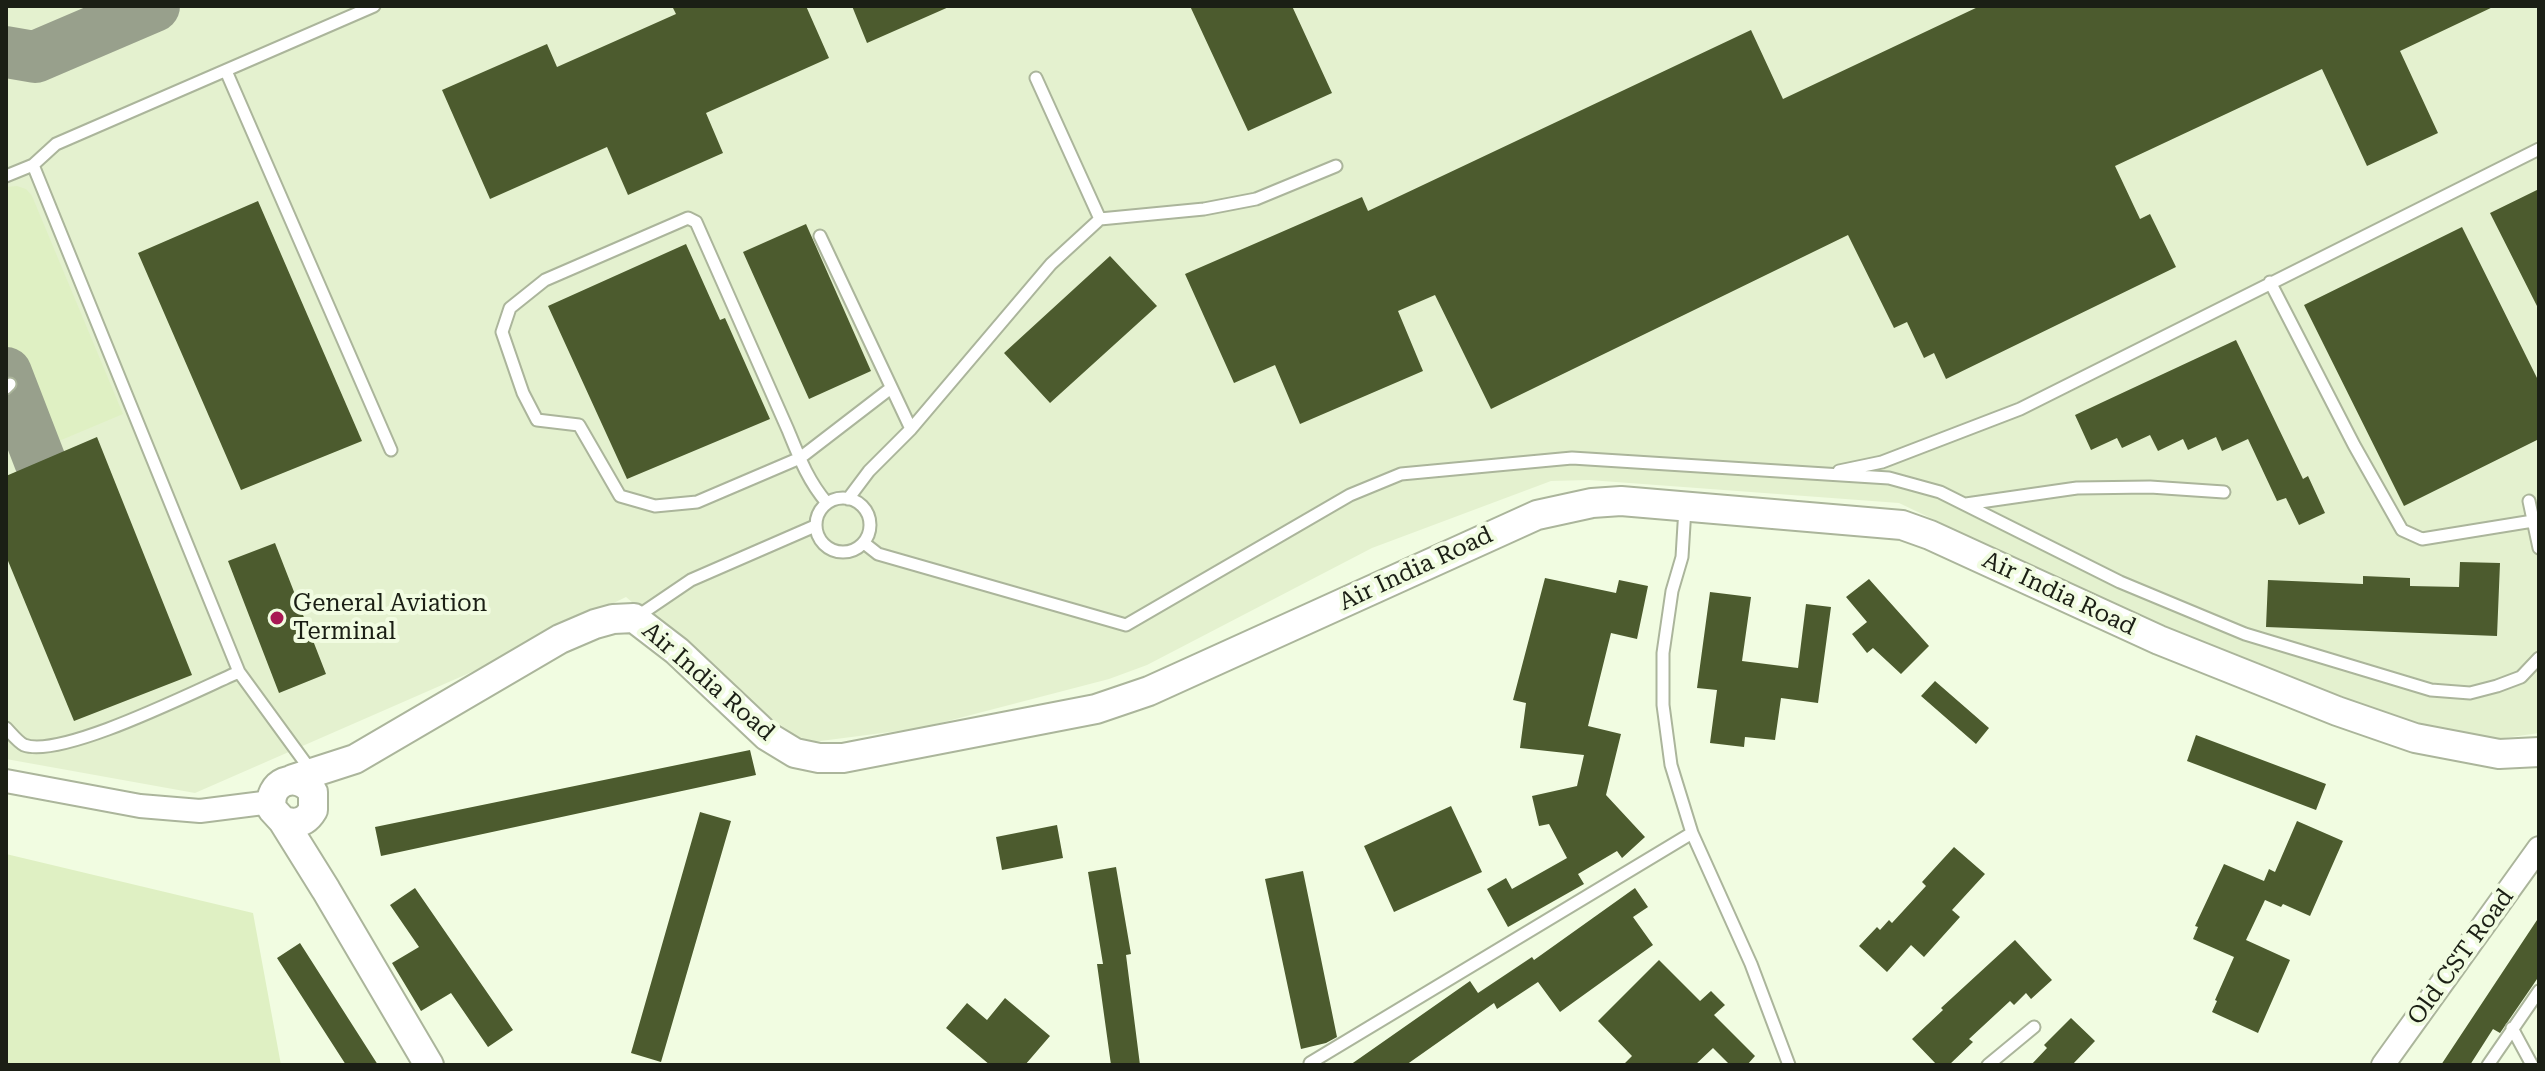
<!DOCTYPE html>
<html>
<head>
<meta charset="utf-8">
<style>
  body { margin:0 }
  #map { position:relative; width:2545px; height:1071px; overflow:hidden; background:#f1fce1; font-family:"Roboto Serif",serif }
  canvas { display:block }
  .frame { position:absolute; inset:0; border:8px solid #1b1f15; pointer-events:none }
</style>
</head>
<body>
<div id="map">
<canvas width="2545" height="1071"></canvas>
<div class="frame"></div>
</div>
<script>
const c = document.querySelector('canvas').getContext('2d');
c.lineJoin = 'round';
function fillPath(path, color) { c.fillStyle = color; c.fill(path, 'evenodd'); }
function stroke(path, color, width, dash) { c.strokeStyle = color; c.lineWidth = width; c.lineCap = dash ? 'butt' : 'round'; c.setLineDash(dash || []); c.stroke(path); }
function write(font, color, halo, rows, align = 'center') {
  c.font = font + ' "Roboto Serif",serif'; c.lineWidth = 8; c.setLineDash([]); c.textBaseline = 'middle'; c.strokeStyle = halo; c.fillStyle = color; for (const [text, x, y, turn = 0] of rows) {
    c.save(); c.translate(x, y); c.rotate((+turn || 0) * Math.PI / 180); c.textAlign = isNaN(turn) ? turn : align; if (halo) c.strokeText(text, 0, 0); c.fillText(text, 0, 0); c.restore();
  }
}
const built = new Path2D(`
  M6,6H2539V733L2497,739H2466L2357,707L2118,607L1899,503L1589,480L1551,481L1372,548L1147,665L1109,679L921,728L805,743L751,703L626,597L474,671L195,793L6,759Z`);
const green = new Path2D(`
  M17,186L26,189L32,196L123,414L47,446L6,341V187Z
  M6,854L253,913L281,1065H6Z`);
const taxiway = new Path2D(`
  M6,52L35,57L154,6
  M6,373L40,461`);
const building = new Path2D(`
  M672,6H806L829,58L706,113L723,153L628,195L607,147L490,199L442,90L547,44L557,67L676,14Z
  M852,6H951L867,43Z
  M1190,6H1292L1332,93L1248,131Z
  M1980,6H2495L2400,51L2438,133L2367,166L2322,69L2115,166L2140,219L2150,214L2176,267L1946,379L1934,353L1924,358L1907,322L1894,328L1848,235L1491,409L1435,295L1398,311L1423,371L1300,424L1275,365L1234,383L1185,274L1362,197L1368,211L1751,30L1783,99Z
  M2539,189V310L2490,213Z
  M258,201L362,441L241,490L138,253Z
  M806,224L871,371L809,399L743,252Z
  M2462,227L2539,382V439L2404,506L2304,305Z
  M686,244L720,320L725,318L770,419L627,479L548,306Z
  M1110,256L1157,306L1050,403L1004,353Z
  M2236,340L2303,479L2308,476L2325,513L2299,525L2286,498L2277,501L2248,439L2222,451L2216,437L2188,450L2183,439L2158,451L2150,435L2122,448L2117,438L2091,450L2075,415Z
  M97,437L192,675L74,721L6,556V476Z
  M275,543L326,674L279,693L228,561Z
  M2460,562L2500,563L2497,636L2266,627L2268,580L2363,584V576L2410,578V586L2459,587Z
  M1545,578L1616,593L1619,580L1648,586L1637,639L1611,633L1588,726L1621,734L1606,795L1645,837L1622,858L1617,851L1578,874L1584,884L1508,927L1487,889L1506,878L1512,889L1567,858L1549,824L1539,826L1532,796L1577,786L1584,755L1520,748L1526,703L1513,700Z
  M1869,579L1929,646L1901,674L1873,648L1867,653L1852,634L1867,622L1846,597Z
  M1710,592L1751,597L1742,661L1798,668L1806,604L1831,607L1818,703L1781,698L1775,740L1745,737L1744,747L1710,743L1717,690L1697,688Z
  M1935,681L1989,728L1976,744L1921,696Z
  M2196,735L2326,784L2316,810L2187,761Z
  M750,750L756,775L381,856L375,827Z
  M1451,806L1482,872L1394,912L1364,846Z
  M700,812L731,821L661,1062L631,1053Z
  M2297,821L2343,841L2310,916L2283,904L2281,907L2265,900L2246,940L2290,960L2258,1033L2212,1012L2217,1001L2215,1000L2234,957L2193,939L2198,927L2195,926L2224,864L2264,881L2269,869L2275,872Z
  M1057,825L1063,858L1002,870L996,837Z
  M1954,847L1985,874L1952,910L1960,917L1924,957L1911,945L1887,972L1859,946L1877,927L1880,930L1889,920L1892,923L1926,886L1922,882Z
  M1116,867L1131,954L1126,955L1140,1065H1111L1097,964H1103L1088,872Z
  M1303,871L1337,1037L1326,1043L1301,1049L1265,879Z
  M415,888L513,1030L488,1047L451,993L421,1011L392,963L419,947L390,905Z
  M1635,888L1648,907L1633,917L1653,945L1560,1012L1538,982L1497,1009L1494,1003L1406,1065H1350L1470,981L1478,993L1532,957L1534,960Z
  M2539,917V976L2533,985L2500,1033L2493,1029L2470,1065H2441Z
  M2015,940L2052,980L2031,999L2026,993L2014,1005L2010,1001L1969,1039L1973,1042L1949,1065H1937L1912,1039L1943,1010L1941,1008Z
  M300,943L378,1065H346L277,958Z
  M1659,960L1700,1001L1711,991L1725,1005L1714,1015L1755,1056L1747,1065H1730L1713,1048L1695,1065H1623L1632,1056L1598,1021Z
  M1005,998L1050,1036L1025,1065H990L946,1028L967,1003L987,1020Z
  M2071,1018L2095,1041L2072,1065H2031L2047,1048L2044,1045Z`);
const service = new Path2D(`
  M226,71L391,450
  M1036,78L1100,219
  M33,165L239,672L312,772
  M6,176L33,165L56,144L374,6
  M820,236L911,429
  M2270,282L2354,445L2402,530L2422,539L2533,521
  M6,388L10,384
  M1839,471L1882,462L2020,409L2539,149
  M816 525a27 27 0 1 1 54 0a27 27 0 1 1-54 0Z
  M848,499L869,471L911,429L1051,264L1100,219L1204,209L1256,199L1336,166
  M2529,501L2539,548
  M827,503C808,481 799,457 788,430L696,222L688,218L545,280L510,308L502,332L523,393L537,420L579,425L620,496L655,506L697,502L800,458L891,388
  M1966,504L2077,488L2150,487L2224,492
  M1685,508L1682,557L1672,591L1663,653V705L1671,765L1692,833L1751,964L1789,1065
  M864,543L878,554L1126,625L1350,495L1401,474L1572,458L1889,478L1940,492L2120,582L2245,634L2431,690L2470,693L2497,686L2521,677L2539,658
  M635,618L691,580L815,526
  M6,728C11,733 18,742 24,745C62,759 197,690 239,672
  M2512,1028L2532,1065
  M1310,1063L1692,833
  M1988,1065L2034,1027
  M2488,1065L2539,991`);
const minor = new Path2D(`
  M6,781L140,806L200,811L271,802
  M2383,1065L2539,848`);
const tertiary = new Path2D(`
  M293,779L355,759L560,639L595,624L613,619L634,618L677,651L767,736L795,753L819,758H843L1096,709L1149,691L1537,515L1592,503L1621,501L1902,525L1930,535L2159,640L2337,711L2415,738L2499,754L2539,752
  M283,821C297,825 306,822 313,810V792C296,770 267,782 272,809L283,821L326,890L429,1065`);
const markers = [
  [277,618,8,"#a81854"]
];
const streetNames = [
  ["Air India Road",1416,569,-25],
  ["Air India Road",2059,594,25],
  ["Air India Road",708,682,41],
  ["Old CST Road",2461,957,-54]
];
const poiNames = [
  ["General Aviation",293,604],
  ["Terminal",293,632]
];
fillPath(built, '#e4f1cf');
fillPath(green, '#dff0c3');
stroke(taxiway, '#98a08c', 52);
fillPath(building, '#4c5b2e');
stroke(service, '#abb59b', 15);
stroke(minor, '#abb59b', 26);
stroke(tertiary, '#abb59b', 32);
stroke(service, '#fff', 11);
stroke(minor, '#fff', 22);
stroke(tertiary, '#fff', 28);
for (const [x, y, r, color] of markers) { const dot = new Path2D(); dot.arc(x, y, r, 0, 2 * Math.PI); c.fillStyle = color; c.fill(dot); stroke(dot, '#f1fce1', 3); }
write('24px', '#1b1f15', '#f1fce1', streetNames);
write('24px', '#1b1f15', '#f1fce1', poiNames, 'left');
</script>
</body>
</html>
